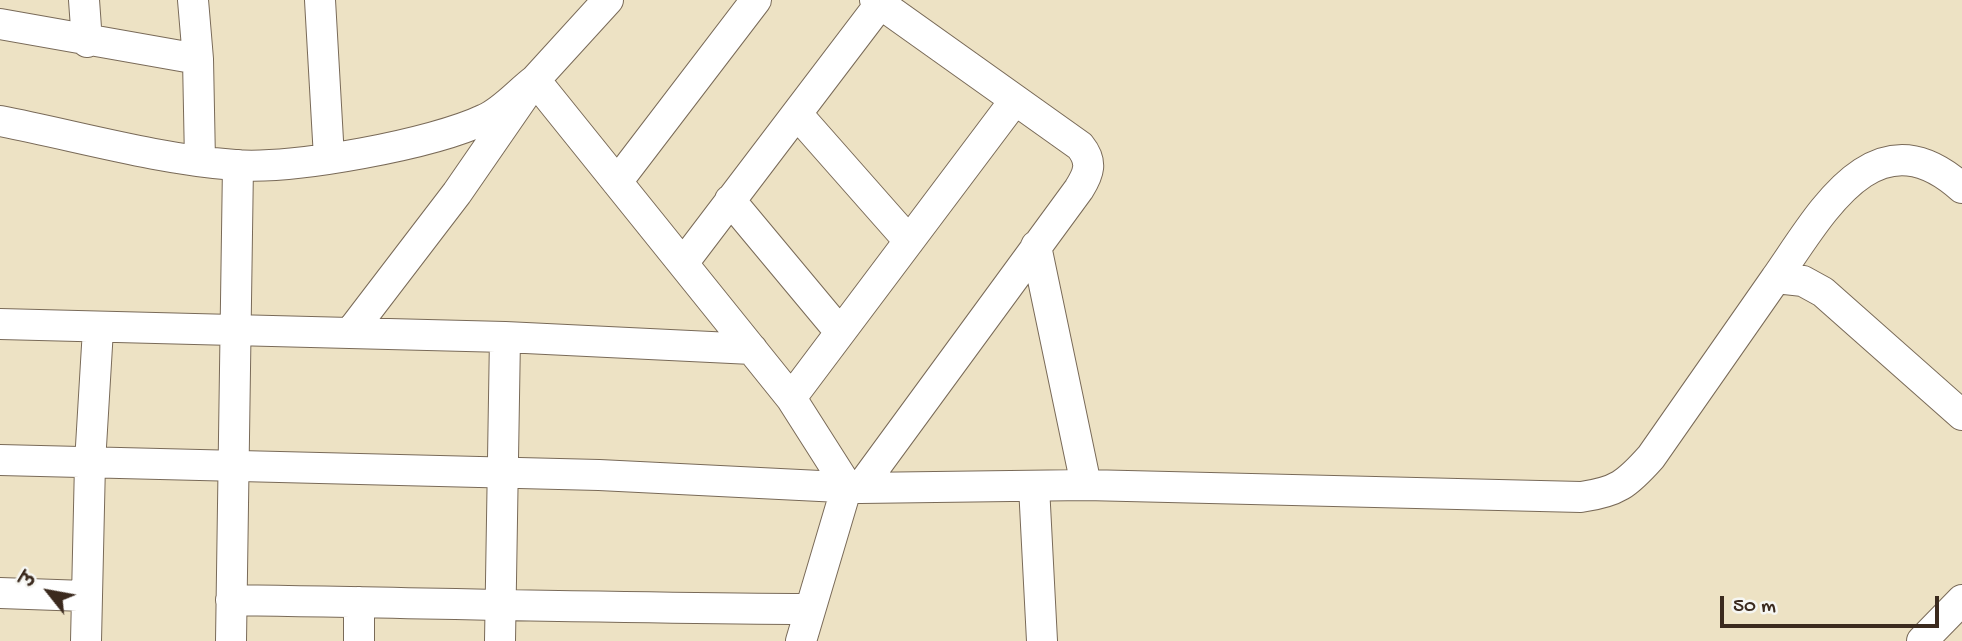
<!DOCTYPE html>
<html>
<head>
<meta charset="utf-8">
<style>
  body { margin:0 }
  #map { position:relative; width:1962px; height:641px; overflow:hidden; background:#ede2c4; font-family:"Gochi Hand","Playpen Sans Deva",sans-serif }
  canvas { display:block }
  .north { position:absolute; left:14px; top:557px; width:70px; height:70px; -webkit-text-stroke:5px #f6f6f2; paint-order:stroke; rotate:301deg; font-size:19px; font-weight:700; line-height:28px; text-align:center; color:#3b2a1e }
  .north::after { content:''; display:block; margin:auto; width:24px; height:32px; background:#3b2a1e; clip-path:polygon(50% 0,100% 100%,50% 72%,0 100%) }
  .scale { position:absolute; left:1720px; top:596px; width:219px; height:32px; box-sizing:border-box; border:4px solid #3b2a1e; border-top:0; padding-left:9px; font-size:21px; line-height:24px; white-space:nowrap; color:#3b2a1e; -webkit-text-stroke:5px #f6f6f2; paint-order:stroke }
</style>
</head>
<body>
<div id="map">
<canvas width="1962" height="641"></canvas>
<div class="north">उ</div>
<div class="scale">50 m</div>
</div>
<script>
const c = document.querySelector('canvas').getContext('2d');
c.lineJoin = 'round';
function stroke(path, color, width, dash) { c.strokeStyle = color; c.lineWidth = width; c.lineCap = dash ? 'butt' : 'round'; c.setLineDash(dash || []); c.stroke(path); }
const minor = new Path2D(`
  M84,0L87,42
  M193,0L198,59L200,161
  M320,0L329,158
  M0,24L198,59
  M535,80L791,398L847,486L801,641
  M797,114L909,241
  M0,121C77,136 156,159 235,165C293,170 433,144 485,119C503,111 519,92 535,80
  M617,182L756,0
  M730,200L840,332
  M1036,246L1086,485
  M684,262L880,4
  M1776,278C1821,214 1875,110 1962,188
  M0,324L505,337L752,349
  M350,333L457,193L535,80L608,0
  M791,398L1015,100
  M0,460L599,475L860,488L1086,485L1581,497C1617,492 1627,484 1651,457L1776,278L1803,281L1823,292L1962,415
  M1034,486L1042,641
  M860,488L1079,189C1089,173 1093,162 1080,146L875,0
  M0,593L85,596
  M231,600C424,603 617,608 810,609
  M86,641L90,463L98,329
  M231,641L238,165
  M359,641V602
  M500,641L505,337
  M1922,641L1962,600`);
stroke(minor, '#796a58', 32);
stroke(minor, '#fff', 30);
</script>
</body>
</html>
